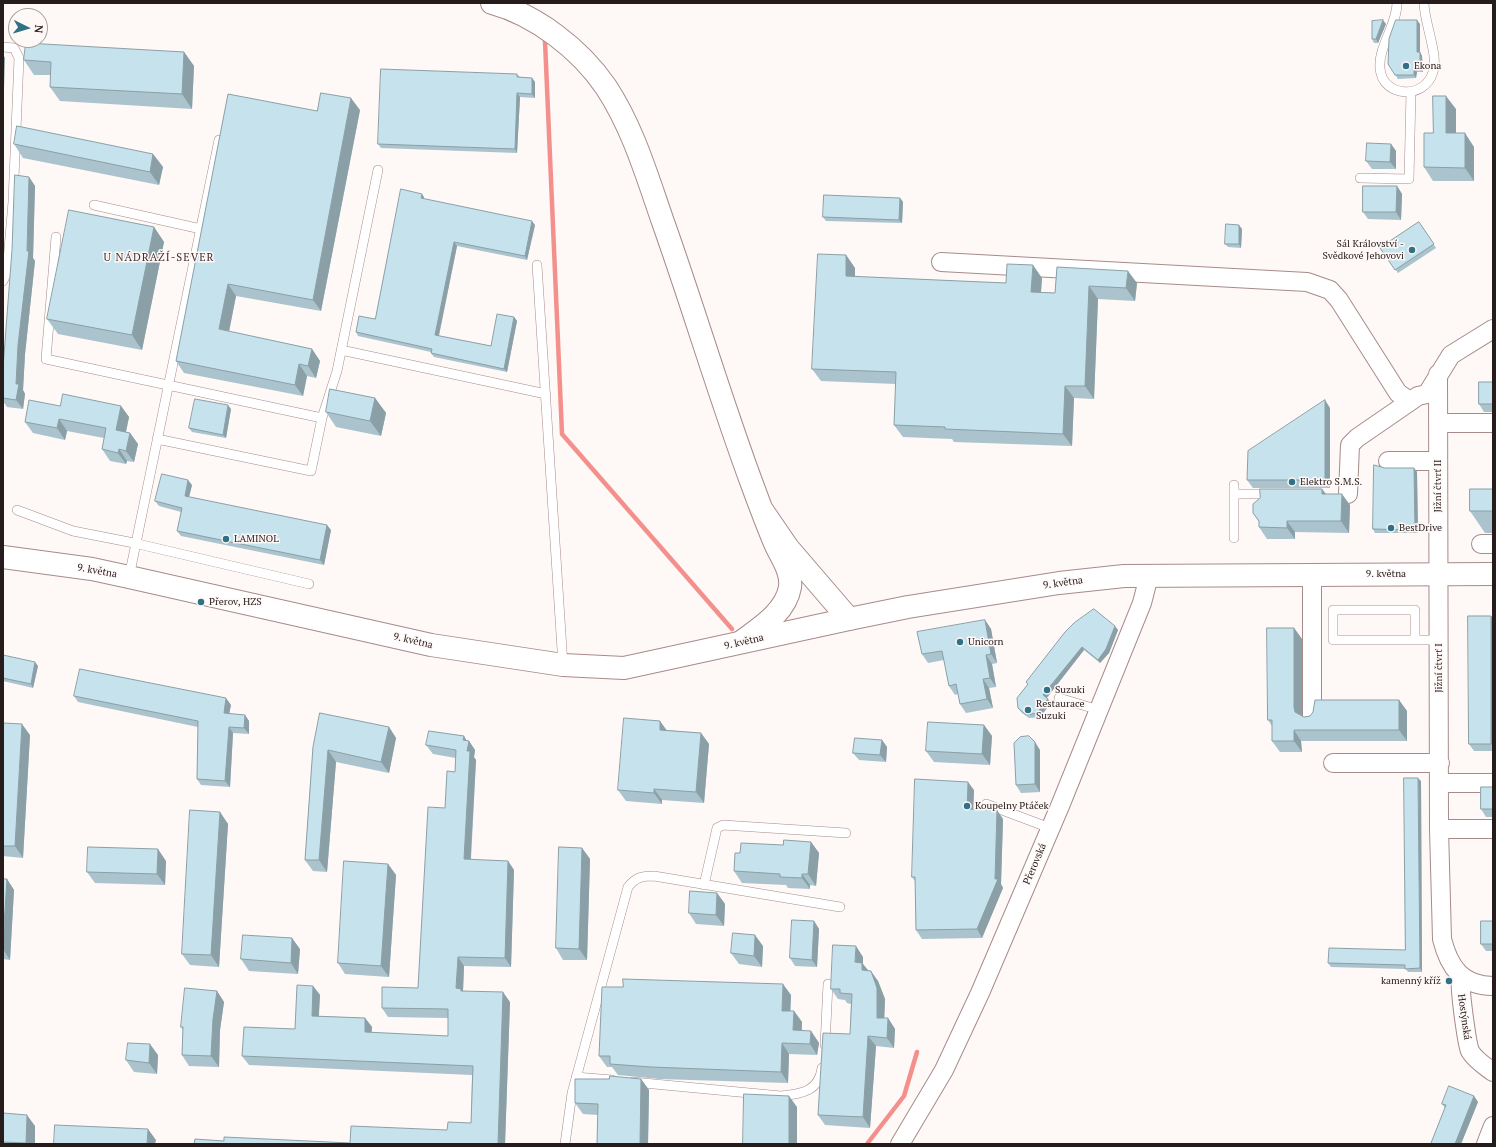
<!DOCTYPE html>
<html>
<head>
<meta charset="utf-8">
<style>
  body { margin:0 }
  #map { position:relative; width:1496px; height:1147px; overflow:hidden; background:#fef8f7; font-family:"PT Serif",serif }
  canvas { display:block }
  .frame { position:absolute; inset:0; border:4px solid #261c1b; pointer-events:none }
  .north { position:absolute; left:8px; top:8px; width:40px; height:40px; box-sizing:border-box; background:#fef8f7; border:1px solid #a8a09f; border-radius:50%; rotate:95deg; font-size:11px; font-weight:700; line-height:16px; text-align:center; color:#261c1b }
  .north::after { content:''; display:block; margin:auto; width:14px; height:18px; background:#317185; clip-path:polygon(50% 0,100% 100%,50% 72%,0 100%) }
</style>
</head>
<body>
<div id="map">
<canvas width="1496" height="1147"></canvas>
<div class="frame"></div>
<div class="north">N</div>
</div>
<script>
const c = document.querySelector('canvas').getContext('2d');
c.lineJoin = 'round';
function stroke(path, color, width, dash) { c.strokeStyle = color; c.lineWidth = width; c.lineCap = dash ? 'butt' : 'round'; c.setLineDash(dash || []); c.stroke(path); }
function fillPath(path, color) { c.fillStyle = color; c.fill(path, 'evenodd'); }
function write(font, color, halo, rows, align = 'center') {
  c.font = font + ' "PT Serif",serif'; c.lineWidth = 3; c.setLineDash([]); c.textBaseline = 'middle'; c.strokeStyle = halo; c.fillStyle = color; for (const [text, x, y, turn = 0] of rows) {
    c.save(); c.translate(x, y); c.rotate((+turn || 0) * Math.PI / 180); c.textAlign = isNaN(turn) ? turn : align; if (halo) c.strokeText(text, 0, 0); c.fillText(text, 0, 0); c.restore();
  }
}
const stream = new Path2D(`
  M545,41L562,434L732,629
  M867,1144L904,1096L917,1052`);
const service = new Path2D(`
  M1397,3C1397,25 1378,47 1380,68C1382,98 1425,100 1433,72C1439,56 1424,22 1424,3
  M3,47L14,48L19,58L13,202L7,272L3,281
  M1360,178L1409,179L1411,92
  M94,205L201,229
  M56,237L46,359L322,418L311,471L157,439
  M537,265L563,665
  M341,350L546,394
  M322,418L337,371L378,170
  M1234,494H1270
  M17,510L73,531L134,543L309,584
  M1234,538V485
  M129,577L219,140
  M1333,610H1415V640H1333Z
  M1415,640H1439
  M1059,698L1099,710
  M986,804L1050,828
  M704,885L717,828L723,825L846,833
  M825,1045L828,984
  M576,1077L612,1080
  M633,1082L781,1096C802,1094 819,1091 822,1068
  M565,1144L572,1093L628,887C636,877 642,876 654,876L840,907`);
const minor = new Path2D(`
  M941,262L1307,282L1330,290L1339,300L1398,393L1410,401
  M1438,374L1439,829L1442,939C1449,967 1462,986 1493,986
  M1439,423H1493
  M1388,461H1438
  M1348,494L1350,445L1357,438L1418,396L1427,394L1451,355L1493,329
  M1481,544H1493
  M1312,574V718
  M1333,763H1440
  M1440,783H1493
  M1439,829H1493
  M1461,975C1458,981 1467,1044 1470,1051C1475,1060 1485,1066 1493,1072
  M900,1144L944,1070L980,993L1060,806L1142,603L1149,576
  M1486,1144L1493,1126`);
const tertiary = new Path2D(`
  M3,557L92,569L129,577L431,645L563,665L624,668L849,619`);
const secondary = new Path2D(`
  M492,3C536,15 580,49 606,87C633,128 647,176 663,222C694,309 720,398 752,484C759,503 766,522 774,541C780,556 792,570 790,587C786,612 760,628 741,642
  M762,510L788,548L849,619L908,607L1059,583L1124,576L1493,574`);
const wall = new Path2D(`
  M1386,24L1378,43H1374L1372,39Z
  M1420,24V52L1422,56L1423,72H1417L1416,78L1398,79L1388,64Z
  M184,52L194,66L192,109L60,101L50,87L51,75H34L24,60Z
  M517,74L520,77L532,78L535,82V98L520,97L517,153L381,148L378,144Z
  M1456,109V133L1474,147V181H1433L1424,167L1433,133Z
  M360,110L321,311L236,296L229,332L312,349L320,361L316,378L307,376L303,396L184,373L176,361L317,111Z
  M14,144L153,154L163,167L159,185L23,158Z
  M1391,144L1396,151V169H1372L1366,161Z
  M29,177L35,186L33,258L35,261L25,354L23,390L25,394L23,409L7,407L3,401V368Z
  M1397,186L1402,194L1401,220L1368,219L1363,212Z
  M424,197V199L535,225L527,260L457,246L439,336L491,346L514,317L517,321L507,372L434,357L431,353V352L358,336L356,332L375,319Z
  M900,198L903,202L902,223L826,221L823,217Z
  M1419,222L1436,248L1398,273L1380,248Z
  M154,227L164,242L142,350L58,334L47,319Z
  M1242,229L1241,248L1228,247L1225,244Z
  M846,255L855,268V277L1006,283L1042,278L1041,292L1055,293L1057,267L1137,283L1135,301L1098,299L1094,399L1074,398L1072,446L954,442L952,439L903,437L894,425L896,384L821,381L812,369Z
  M1493,382V412H1484L1479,404Z
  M375,398L386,413L381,436L336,427L326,412Z
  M60,406H121L129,417L126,432L130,433L138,444L134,462L127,461L126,464L110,461L102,449L104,438L67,431L65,440L33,433L25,422Z
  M1330,408V488H1253L1247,480Z
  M231,409L226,438L192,432L189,428Z
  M1385,468H1414L1417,472L1418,533H1375L1373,529Z
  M192,485L189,497L331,530L324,565L181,536L177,531L181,512L159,506L155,501Z
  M1322,489L1326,494L1350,505L1349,533L1295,532V539H1267L1259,527V522L1253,513Z
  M1493,489V533H1485L1470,511Z
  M1094,609L1118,630L1109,653L1100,663L1084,650L1046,698L1051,703L1040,717L1029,718L1021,712L1018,708L1028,685L1026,682Z
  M1493,618V751H1474L1469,744Z
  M985,620L991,629L997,663L992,664L996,687L989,688L993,708L966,713L960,704L958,694L955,695L949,686L944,660L928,663L922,654Z
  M1294,628L1302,639V716L1304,717L1399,700L1407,711V741H1301L1302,752H1280L1272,741V726L1268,720Z
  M3,655L38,666L33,688L3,681Z
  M74,696L231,705L229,714L245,715L249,721V734L233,733L230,787L201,785L197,779L198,727L78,702Z
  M3,715L4,717V723L30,735L23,858L3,856Z
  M984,725L992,736L990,765L934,762L926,751Z
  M389,727L396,738L389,773L336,762L327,872L313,871L305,860L313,747Z
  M667,730L701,733L709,744L704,803L662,800V804L626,801L618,790Z
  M882,740L887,747L886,762L859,760L853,753Z
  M467,741H469L475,750L474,757L476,760L471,860L508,861L514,870L511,967L464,966L463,991L510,1002L505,1144H194L224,1141L350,1143L447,1130L471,1123L472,1075L249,1065L242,1056L295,1029L313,986L320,995L319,1016L365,1018L372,1027L371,1033L448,1036V1018L388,1017L382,1008L418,988L445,808L455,772L456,758L433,754L426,745Z
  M1040,750V792L1021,793L1016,785Z
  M1421,781L1422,972H1408L1406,969L1331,967L1328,963L1405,950Z
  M1493,787V817H1486L1481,809Z
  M974,790L973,809L1003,819L1001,884L1003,888L982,938L922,939L916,930L915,881L912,877Z
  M220,812L228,824L219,967L190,965L182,954Z
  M811,842L819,853L816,886L810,885V889L788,888L786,885L742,883L734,871L740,853L783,845Z
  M582,848L590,859L587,960H563L556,948Z
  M166,861L165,885L95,883L87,872Z
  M388,864L396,875L389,977L345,974L338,963Z
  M3,879H7L14,890L10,960L3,959Z
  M717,893L725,904L724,926L696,924L689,913Z
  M814,921L819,929L817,967L795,966L790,958Z
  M1493,921V951H1486L1481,944Z
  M763,946L762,967L739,964L731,953Z
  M300,949L298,974L249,971L241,959Z
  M863,957V964L868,970L878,981L885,999L884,1018H888L895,1029L894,1048L876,1046L870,1128L825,1125L818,1115L850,1034L851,1004L847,1003L845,1000L838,999L831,989Z
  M217,991L224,1002L220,1030L219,1067L189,1066L182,1055L183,1030L181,1027Z
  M791,995L790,1011H794L802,1022V1031H811L819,1043L817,1055L789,1054L788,1083L659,1079L618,1075L612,1067H607L599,1056Z
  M158,1055L157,1074L134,1072L126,1060Z
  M609,1079H641L649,1090L648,1144H597L598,1115L583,1114L575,1103Z
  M1474,1096L1478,1102L1461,1144H1432L1431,1143L1445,1108L1442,1104Z
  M3,1113L35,1126V1144H3Z`);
const shadedWall = new Path2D(`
  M1383,20L1386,24L1378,43L1376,39Z
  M1417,20L1420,24V52L1422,56L1423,72L1420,69L1417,52Z
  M184,52L194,66L192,109L182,94Z
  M3,54L5,58L4,89L3,88Z
  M1414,69L1417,72L1416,78L1414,75Z
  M532,78L535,82V98L532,94Z
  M517,93L520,97L517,153L515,149Z
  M1446,96L1456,109V147L1446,133Z
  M351,98L360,110L321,311L313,300Z
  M1465,133L1474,147V181L1465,168Z
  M1391,144L1396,151V169L1390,162Z
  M153,154L163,167L159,185L150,172Z
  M29,177L35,186L33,258L35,261L25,354L23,390L25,394L23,409L16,400V384L18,345L27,251Z
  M1397,186L1402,194L1401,220L1396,212Z
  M422,194L424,197L423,202L421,198Z
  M900,198L903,202L902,223L899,220Z
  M532,221L535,225L527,260L525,256Z
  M1239,225L1242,229L1241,248L1239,244Z
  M154,227L164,242L142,350L132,335Z
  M454,242L457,246L438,339L435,335Z
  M846,255L855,268V289L846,276Z
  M1033,265L1042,278L1040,305L1031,292Z
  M1128,271L1137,283L1135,301L1126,288Z
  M228,284L236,296L227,341L219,329Z
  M1089,286L1098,299L1094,399L1085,386Z
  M514,317L517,321L507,372L504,369Z
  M312,349L320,361L316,378L308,366Z
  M299,364L307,376L303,396L295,385Z
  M1065,386L1074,398L1072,446L1063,434Z
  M375,398L386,413L381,436L370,421Z
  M1325,400L1330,408V488L1325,480Z
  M228,405L231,409L226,438L223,435Z
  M121,406L129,417L124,441L116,430Z
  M59,419L67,431L65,440L57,428Z
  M130,433L138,444L134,462L126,451Z
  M119,449L127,461L126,464L118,453Z
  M1414,468L1417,472L1418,533L1415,530Z
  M188,480L192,485L188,501L185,496Z
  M1322,489L1330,500L1322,494Z
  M1342,494L1350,505L1349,533L1341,521Z
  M1287,521L1295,532V539L1287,528Z
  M327,525L331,530L324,565L320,560Z
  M1491,616L1493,618V746L1491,744Z
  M985,620L991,629L997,663L991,654Z
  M1115,626L1118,630L1109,653L1100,663L1098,660Z
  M1294,628L1302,639V718L1295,712L1294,707Z
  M1082,647L1084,650L1046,699L1043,695Z
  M986,655L992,664L996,687L990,678Z
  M35,662L38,666L33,688L31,684Z
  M983,679L989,688L993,708L987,699Z
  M226,698L231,705L228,719L224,713Z
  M1048,699L1051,703L1040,717L1037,713Z
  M1399,700L1407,711V741L1399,730Z
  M3,715L4,717L3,734Z
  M245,715L249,721V734L244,728Z
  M660,721L668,732L660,730Z
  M22,724L30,735L23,858L15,846Z
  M984,725L992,736L990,765L982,754Z
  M229,727L233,733L230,787L225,781Z
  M389,727L396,738L389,773L381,762Z
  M1294,730L1301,741L1302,752L1294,741Z
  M701,733L709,744L704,803L696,792Z
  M464,736L468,743L469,741L475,750L474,757L476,760L470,869L464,859L467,751L463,740Z
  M882,740L887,747L886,762L880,755Z
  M1035,742L1040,750V792L1035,784Z
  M328,750L336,762L327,872L319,860Z
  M1418,778L1421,781L1422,972L1420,968Z
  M968,782L974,790L973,817L967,809Z
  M654,789L662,800V804L654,793Z
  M997,810L1003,819L1001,884L1003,888L982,938L977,929L995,879Z
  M220,812L228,824L219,967L211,955Z
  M811,842L819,853L816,886L808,874Z
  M582,848L590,859L587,960L579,949Z
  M158,849L166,861L165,885L157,874Z
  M508,861L514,870L511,967L505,958Z
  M388,864L396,875L389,977L381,966Z
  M802,874L810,885V889L802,878Z
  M7,879L14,890L10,960L3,949Z
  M717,893L725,904L724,926L716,915Z
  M814,921L819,929L817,967L812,960Z
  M755,935L763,946L762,967L754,956Z
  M292,938L300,949L298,974L291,963Z
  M856,946L863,957V964L870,973L869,980L855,962Z
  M458,957L464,966L463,991L456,988Z
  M871,971L878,981L885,999L884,1028L877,1018Z
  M783,984L791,995L790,1022L782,1011Z
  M313,986L320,995L318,1025L312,1016Z
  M217,991L224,1002L220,1030L219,1067L211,1056L213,1019Z
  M503,992L510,1002L505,1144H498Z
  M794,1011L802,1022L801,1042L793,1030Z
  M365,1018L372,1027L371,1042L365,1032Z
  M888,1018L895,1029L894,1048L887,1038Z
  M811,1031L819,1043L817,1055L810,1044Z
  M868,1036L876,1046L870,1128L863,1117Z
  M782,1043L789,1054L788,1083L781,1072Z
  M150,1044L158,1055L157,1074L149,1063Z
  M641,1079L649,1090L648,1144H640Z
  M789,1096L797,1107V1144H789Z
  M1474,1096L1478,1102L1461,1144H1455Z
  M27,1115L35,1126V1144H27L26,1143Z
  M148,1129L156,1140L155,1144H147Z`);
const building = new Path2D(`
  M1383,20L1376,39H1372V21Z
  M1396,20H1417V52H1420V69H1414V75H1395L1388,64L1389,39Z
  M26,43L184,52L182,94L50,87L51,62L24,60Z
  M381,69L517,74V77L532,78V94L517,93L515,149L378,144Z
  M321,93L351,98L313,300L228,284L219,329L312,349L308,366L299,364L295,385L176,361L228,94L317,111Z
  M1433,96H1446V133H1465V168L1424,167V133H1433Z
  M17,126L153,154L150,172L14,144Z
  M1367,143L1391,144L1390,162L1366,161Z
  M15,175L29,177L27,251H29L18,345L16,384H19L16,400L3,398V368L12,250Z
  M1363,186H1397L1396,212H1363Z
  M401,189L422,194L421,198L532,221L525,256L454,242L435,335L491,346L497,314L514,317L504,369L431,353L432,349L356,332L359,316L375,319Z
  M824,195L900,198L899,220L823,217Z
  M69,210L154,227L132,335L47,319Z
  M1419,222L1434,244L1395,270L1380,248Z
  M1226,224L1239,225V244H1225Z
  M818,254L846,255V276L1006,283L1007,264L1033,265L1031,292L1055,293L1057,267L1128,271L1126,288L1089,286L1085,386H1065L1063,434L945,429V427L894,425L896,372L812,369Z
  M1479,382H1493V404H1479Z
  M330,389L375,398L370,421L326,412Z
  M63,394L121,406L116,430L130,433L126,451L119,449L118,453L102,449L106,428L59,419L57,428L25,422L29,400L60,406Z
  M195,399L228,405L223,435L189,428Z
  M1325,400V480H1247L1248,451Z
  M1374,465L1385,468H1414L1415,530L1373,529Z
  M162,474L188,480L185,496L327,525L320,560L177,531L182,508L155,501Z
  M1260,489H1322V494H1342L1341,521H1287V528L1259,527V521L1253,513V504L1260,498Z
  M1470,489H1493V511H1470Z
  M1094,609L1115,626L1106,649L1098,660L1082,647L1043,695L1048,699L1037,713L1026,715L1018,708L1017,698L1028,684L1026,682L1065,632L1074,623Z
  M1468,616H1491V744H1469Z
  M985,620L991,654L986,655L990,678L983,679L987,699L960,704L956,684L949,686L942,651L922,654L917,632Z
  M1267,628H1294V707L1295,712L1304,717L1310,716L1313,712L1315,700H1399V730H1294V741H1272V720H1268Z
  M3,655L35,662L31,684L3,678Z
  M80,669L226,698L224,713L245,715L244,728L229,727L225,781L197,779L198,721L74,696Z
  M320,713L389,727L381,762L328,750L319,860H305L313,747Z
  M624,718L660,721V730L701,733L696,792L654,789V793L618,790Z
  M928,722L984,725L982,754L926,751Z
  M3,723L22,724L15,846H3Z
  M429,731L464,736L463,740L469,741L467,751H470L464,859L508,861L505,958L458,957L456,988L461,989V991L503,992L498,1144H194L195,1139L224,1141V1137L350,1143L351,1126L447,1130L448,1122L471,1123L473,1066L242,1056L244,1027L295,1029L297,985L313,986L312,1016L365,1018V1032L448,1036V1009L382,1008V987L418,988L428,807L445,808L447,771L455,772L456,750L426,745Z
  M1029,736L1035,742V784L1016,785L1014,743L1020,737Z
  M855,738L882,740L880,755L853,753Z
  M1404,778H1418L1420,968L1405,969V965L1328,963L1329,948L1405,950Z
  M915,779L968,782L967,809L997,810L995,879H998L977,929L916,930L915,877H912Z
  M1481,787H1493V809H1481Z
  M190,810L220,812L211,955L182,954Z
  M784,840L811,842L808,874H802V878L780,877V874L734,871L735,853H740L741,843L783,845Z
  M88,847L158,849L157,874L87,872Z
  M559,847L582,848L579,949L556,948Z
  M344,861L388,864L381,966L338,963Z
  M3,879H7L3,941Z
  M690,891L717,893L716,915L689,913Z
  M792,920L814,921L812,960L790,958Z
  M1481,921H1493V944H1481Z
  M733,933L755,935L754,956L731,953Z
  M243,935L292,938L291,963L241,959Z
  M833,945L856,946L855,962L862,963V970L871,971L877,988V1018H888L887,1038L868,1036L863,1117L818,1115L823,1033L850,1034L852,994L840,993V989H831Z
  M623,979L783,984L782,1011H794L793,1030L811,1031L810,1044L782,1043L781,1072L651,1067L610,1064V1056H599L602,987H623Z
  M185,988L217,991L213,1019L211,1056L182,1055L183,1027H181Z
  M128,1043L150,1044L149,1063L126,1060Z
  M610,1076L641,1079L640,1144H597L598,1104L575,1103V1079H609Z
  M1449,1086L1474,1096L1455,1144H1434L1431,1143L1446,1105L1442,1104Z
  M744,1094L789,1096V1144H743Z
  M3,1113L27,1115L26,1143L3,1142Z
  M55,1125L148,1129L147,1144H54Z`);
const markers = [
  [1406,66,4,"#317185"],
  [1412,250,4,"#317185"],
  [1292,482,4,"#317185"],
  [1391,528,4,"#317185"],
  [226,539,4,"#317185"],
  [201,602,4,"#317185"],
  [960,642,4,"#317185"],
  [1047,690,4,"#317185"],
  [1028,710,4,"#317185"],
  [967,806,4,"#317185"],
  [1449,981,4,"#317185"]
];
const poiNames = [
  ["Ekona",1414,66],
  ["Sál Království -",1404,244,"right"],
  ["Svědkové Jehovovi",1404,256,"right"],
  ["Elektro S.M.S.",1300,482],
  ["BestDrive",1399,528],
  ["LAMINOL",234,539],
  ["Přerov, HZS",209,602],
  ["Unicorn",968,642],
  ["Suzuki",1055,690],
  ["Restaurace",1036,704],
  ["Suzuki",1036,716],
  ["Koupelny Ptáček",975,806],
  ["kamenný kříž",1441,981,"right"]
];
const streetNames = [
  ["Jižní čtvrť II",1438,486,-90],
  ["9. května",97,571,10],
  ["9. května",1386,574],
  ["9. května",1063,583,-8],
  ["9. května",413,641,13],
  ["9. května",744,642,-13],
  ["Jižní čtvrť I",1439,668,-90],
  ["Přerovská",1035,864,-67],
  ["Hostýnská",1464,1017,82]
];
const neighbourhoodNames = [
  ["U NÁDRAŽÍ-SEVER",159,258]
];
stroke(stream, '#f3908c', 4.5);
stroke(service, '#a78b8a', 10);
stroke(minor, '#a78b8a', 20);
stroke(tertiary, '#a78b8a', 24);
stroke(secondary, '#a78b8a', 24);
stroke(service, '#fff', 9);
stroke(minor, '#fff', 18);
stroke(tertiary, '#fff', 22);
stroke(secondary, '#fff', 22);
fillPath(wall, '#aac3cc');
fillPath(shadedWall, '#8b9fa6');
fillPath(building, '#c6e3ed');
stroke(building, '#8b9fa6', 1);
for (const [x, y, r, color] of markers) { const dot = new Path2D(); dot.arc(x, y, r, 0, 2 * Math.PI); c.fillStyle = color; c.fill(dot); stroke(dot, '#fef8f7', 1.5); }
write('10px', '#261c1b', '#fef8f7', poiNames, 'left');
write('10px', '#261c1b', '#fef8f7', streetNames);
c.letterSpacing = '1px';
write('11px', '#432d2c', '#fef8f7', neighbourhoodNames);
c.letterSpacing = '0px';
</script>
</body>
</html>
